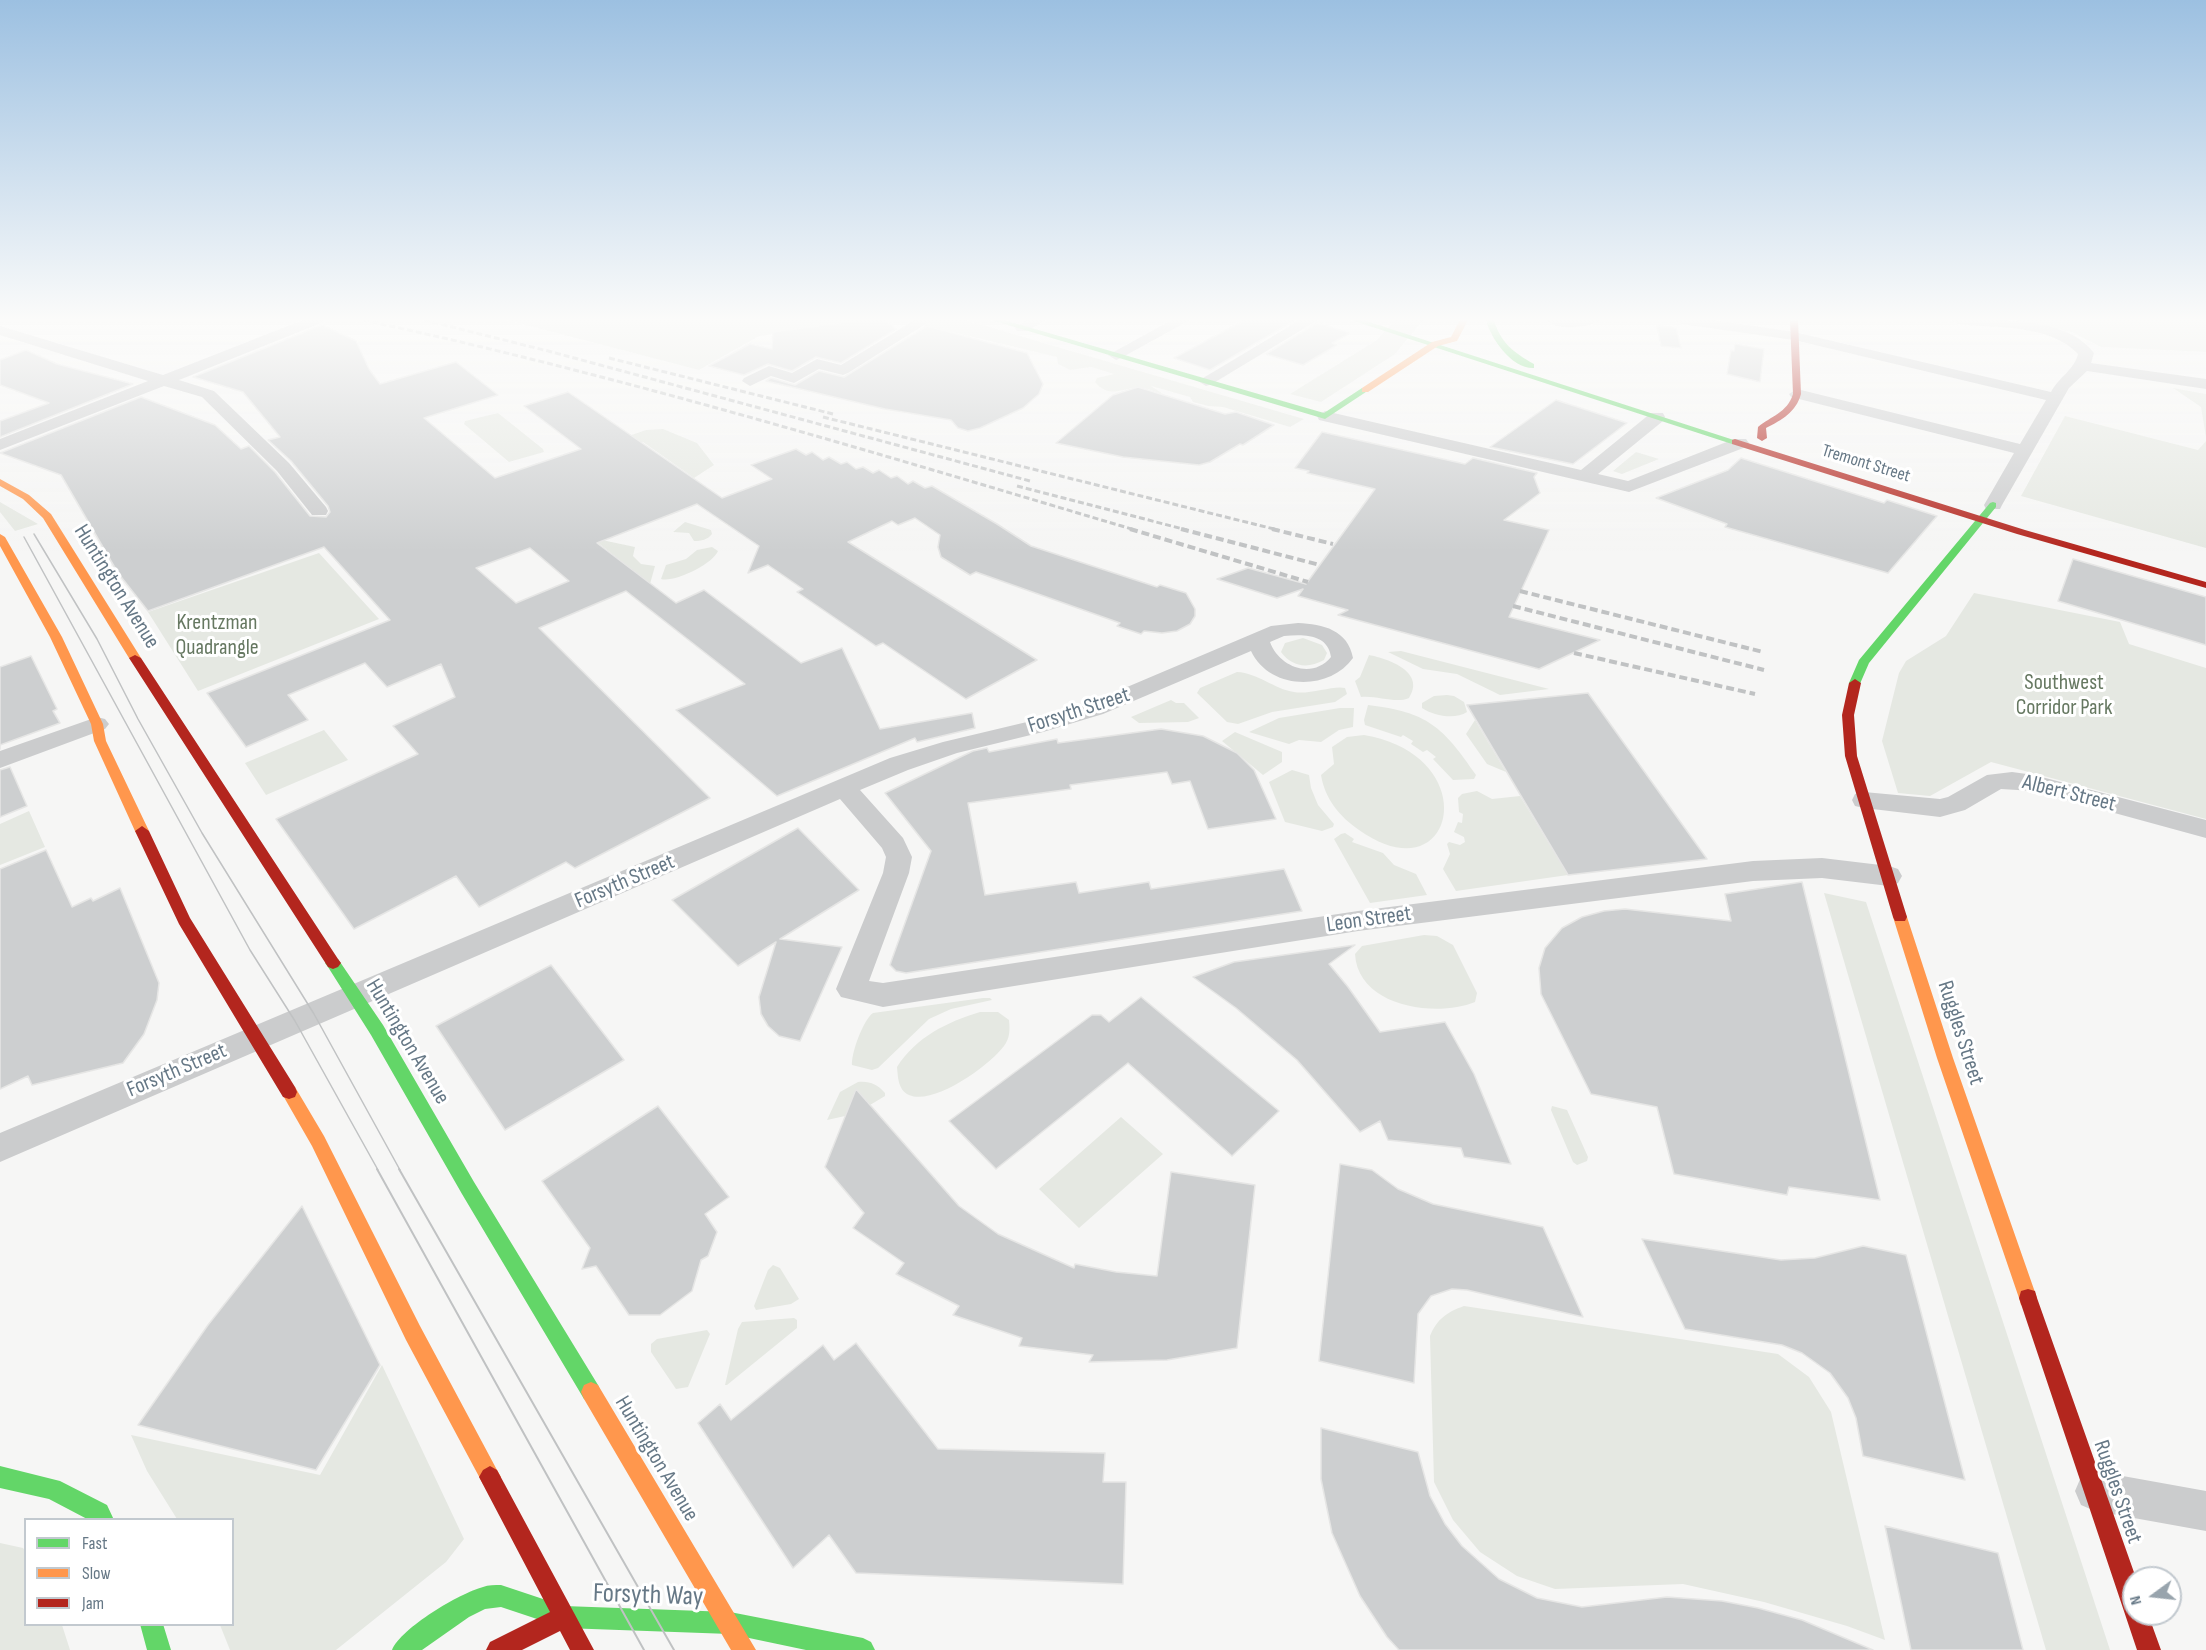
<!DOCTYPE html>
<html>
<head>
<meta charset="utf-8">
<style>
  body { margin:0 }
  #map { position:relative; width:2206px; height:1650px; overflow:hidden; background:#f6f6f5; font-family:"Sofia Sans Condensed",sans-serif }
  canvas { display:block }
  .legend { position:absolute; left:24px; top:1518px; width:210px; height:108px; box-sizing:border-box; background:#fff; border:2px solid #c2c9cf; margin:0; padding:8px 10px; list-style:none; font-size:18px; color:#667886 }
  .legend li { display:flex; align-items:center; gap:12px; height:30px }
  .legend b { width:30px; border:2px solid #c2c9cf }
  .north { position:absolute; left:2122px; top:1566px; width:60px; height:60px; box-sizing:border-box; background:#fff; border:2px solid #c2c9cf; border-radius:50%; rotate:255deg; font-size:16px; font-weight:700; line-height:24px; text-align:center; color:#667886 }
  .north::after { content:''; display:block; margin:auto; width:21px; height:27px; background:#98a4ad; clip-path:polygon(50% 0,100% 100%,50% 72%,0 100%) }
</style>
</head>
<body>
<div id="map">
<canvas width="2206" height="1650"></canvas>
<ul class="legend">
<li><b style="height:8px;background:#63d668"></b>Fast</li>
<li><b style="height:8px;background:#ff974d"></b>Slow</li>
<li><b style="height:8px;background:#b3261e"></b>Jam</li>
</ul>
<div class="north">N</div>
</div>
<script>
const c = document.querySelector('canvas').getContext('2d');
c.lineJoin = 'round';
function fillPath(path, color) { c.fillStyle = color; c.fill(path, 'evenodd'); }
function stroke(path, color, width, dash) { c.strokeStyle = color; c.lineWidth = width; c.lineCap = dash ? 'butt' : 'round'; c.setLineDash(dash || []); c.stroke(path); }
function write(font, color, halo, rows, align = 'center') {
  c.font = font + ' "Sofia Sans Condensed",sans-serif'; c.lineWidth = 6; c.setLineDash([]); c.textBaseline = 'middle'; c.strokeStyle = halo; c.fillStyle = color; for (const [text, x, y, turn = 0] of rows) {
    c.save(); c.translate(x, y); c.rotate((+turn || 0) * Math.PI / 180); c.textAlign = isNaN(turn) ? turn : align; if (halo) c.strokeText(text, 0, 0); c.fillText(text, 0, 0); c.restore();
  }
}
const green = new Path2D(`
  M507,320H872L759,336L699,370Z
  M916,320H965L1304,419L1290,427L1223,407L1208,406L1193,402L1190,397L1151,386L1163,394C1155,392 1147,388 1139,388C1123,387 1110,400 1095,382L1097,378L1114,374L1091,367L1070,370L1058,364L1057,357L923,325Z
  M1392,320H1423L1395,354L1321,402L1290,394L1377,340L1394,321Z
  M2015,320H2206V352L2101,347L2072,332Z
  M2173,388L2206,394V437L2201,407Z
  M498,413L543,449L544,452L509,462L464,424L465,421Z
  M2065,416L2198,450L2206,441V548L2021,496Z
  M663,429L697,443L714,465L694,478L643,442L566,469L556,461L646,430Z
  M1636,452L1659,459L1622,474L1613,471Z
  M0,502L38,524L15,531L0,512Z
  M685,522L711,530L712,534C707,540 702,541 694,541L689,533L673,532Z
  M602,540L635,547L633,556L641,564L655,566L650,584L597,542Z
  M712,547L718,551C713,564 674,583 661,579L666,565L686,559L697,550Z
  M319,553L379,619L198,691L148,612Z
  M1974,593L2120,622L2129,644L2206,668V819L1991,762L1930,796L1898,793L1882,741L1899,673L1906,661L1946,636Z
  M1303,638L1322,645L1327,653L1324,660C1308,669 1292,667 1281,652L1285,643Z
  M1401,651L1549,689L1500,695L1457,674L1423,669L1388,652Z
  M1369,655C1389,659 1426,672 1409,698C1396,704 1376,695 1361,697L1355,681L1360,677Z
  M1237,672C1258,673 1274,689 1294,692C1309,695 1334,685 1345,688L1347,694L1335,702L1272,712L1238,724L1227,722L1197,693L1200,688Z
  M1447,695L1454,696L1464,702L1467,712C1455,720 1434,716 1422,708V703L1434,696Z
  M1171,700L1176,703H1184L1199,718L1188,722L1139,723L1131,717Z
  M1368,705C1428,712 1443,727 1476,775L1474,779L1453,780L1433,759L1436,757L1427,750L1423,752L1411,744L1413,741L1403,735L1401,737L1365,725L1364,720Z
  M1340,708H1354L1353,727L1339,730L1321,742L1299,740L1289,744L1249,732L1279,718Z
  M1475,720L1506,772L1487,764L1466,734Z
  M324,730L348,760L266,795L245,763Z
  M1235,732L1282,752V762L1263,775L1222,741Z
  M1364,735C1487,756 1455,898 1359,830C1339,816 1325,799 1321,775L1334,764L1332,747L1347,737Z
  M1292,770L1309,775L1311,788L1318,805L1334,824L1333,827L1322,831L1285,822L1269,782Z
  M1477,791L1492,799L1520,796L1568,875L1456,891L1443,869L1450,854L1447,844L1449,842L1460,845L1465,842L1464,837L1454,832L1458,822L1462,823L1463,814L1459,812L1458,798L1462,794Z
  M29,811L45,847L0,865V824Z
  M1345,833L1354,839L1352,842L1383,853L1394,865L1416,874L1427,895L1370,903L1334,839L1341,834Z
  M1824,893L1866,902L2110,1650H2046Z
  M1424,935L1437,936L1453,945L1477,993L1475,1002C1436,1018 1358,1007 1355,954L1362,946Z
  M983,998H990L992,1000L951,1009L929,1019L878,1068L872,1070L852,1065C851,1054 863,1020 873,1013Z
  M980,1012H998L1009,1020C1010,1030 1010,1038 1004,1046C990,1065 934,1106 909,1095C898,1090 898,1077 897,1067C916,1037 947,1022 980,1012Z
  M858,1082C870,1081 877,1084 885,1093V1096L870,1105L856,1089L845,1116L827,1120L840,1092Z
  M1552,1106L1567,1110L1588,1157L1587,1161L1577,1165L1573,1162L1551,1110Z
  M1121,1117L1163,1154L1079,1228L1039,1189Z
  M773,1265L780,1268L799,1299L791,1304L756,1310L754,1306L768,1270Z
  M1464,1306L1778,1354L1809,1377L1831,1412L1885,1640L1847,1626L1764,1602L1683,1584L1555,1589L1517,1576L1480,1552L1453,1520L1434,1482L1430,1336C1437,1319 1447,1312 1464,1306Z
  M794,1318L797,1320V1328L727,1385H725L738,1329L742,1322Z
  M707,1330L710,1334L688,1387L676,1389L651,1352V1344L657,1339Z
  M382,1365L464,1539L446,1562L336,1650H230L220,1625L232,1624V1520L177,1519L147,1471L131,1435L320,1475Z
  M0,1543L23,1548L25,1551L26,1624L62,1625L70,1650H0Z`);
const building = new Path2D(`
  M860,320H884L896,329L841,363L816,357L792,371L768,364L744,375L709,366L750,344L772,349L773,332Z
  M1245,320H1295L1210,370L1174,358Z
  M1317,323L1350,333L1332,343L1337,345L1303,365L1266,354Z
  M322,325L356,341L369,369L380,384L456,362L498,395L424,418L495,478L581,449L524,406L568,392L722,498L772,479L751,465L796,449L806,455L812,452L823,460L829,457L841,464L847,462L856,469L863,467L873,473L879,470L891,478L897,476L908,484L913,481L925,488L932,486L997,524L1031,546L1157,587L1160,585L1186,593L1195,609V616L1190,624L1177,631L1162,633L1144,631L1141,634L1117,626L1120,623L976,572L970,575L941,557L938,547L940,535L915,518L898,525L892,521L848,542L1037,660L966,699L883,643L876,646L797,592L803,589L768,565L748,573L759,546L697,504L597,543L676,603L704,590L801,663L842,648L880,729L972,713L975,728L917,742L915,738L777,796L676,710L745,684L626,591L539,628L710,798L575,868L566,862L479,907L456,876L354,929L276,819L418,754L393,726L455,697L441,664L387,687L365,663L288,695L308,720L246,747L207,693L390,620L324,547L148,611L118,573L61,475L0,453L141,397L215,425L241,449L249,446L275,472L310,516L326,517L330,512L328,506L291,461L268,440L280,437L243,392L193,377ZM530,548L569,581L516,603L476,568Z
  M927,326L1027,353L1043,384L1039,394L1023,408L980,428L968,431L958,428L951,420L885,409L766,381L771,378L795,385L819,371L844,377Z
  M1657,326L1676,328L1681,348L1661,346Z
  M1735,344L1764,349L1760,382L1727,374L1731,350L1734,351Z
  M26,350L57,364L133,384L0,437V421L49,403L0,385V360Z
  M1138,387L1225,414L1236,412L1274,425L1243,445L1240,444L1210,462L1199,465L1123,457L1056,443L1113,395Z
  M1556,400L1627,423L1573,464L1490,447Z
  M1322,432L1465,464L1473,458L1537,473L1534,477L1540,493L1504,520L1549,530L1509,617L1600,640L1539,669L1338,615L1348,610L1298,596L1303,589L1277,598L1217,579L1248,568L1306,584L1375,489L1307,473L1309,471L1295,468Z
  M1741,458L1884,503L1887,500L1937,516L1888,573L1725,527L1727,524L1656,498L1728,470Z
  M2073,559L2206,597V645L2058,601Z
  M31,656L57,709L53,711L60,723L0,745V749V667Z
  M1588,693L1707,859L1568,875L1467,705Z
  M1161,729L1203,736L1237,753L1254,770L1276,819L1208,829L1190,781L1172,784L1167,772L1070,785L1071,789L968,803L985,895L1076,882L1079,893L1149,882L1151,889L1284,869L1302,911L906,973L896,971L890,965L892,959L931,851L885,793L973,751L987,748L989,752L1057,739L1058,743Z
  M10,767L27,806L0,817V770Z
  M798,828L859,890L780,939L842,947L800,1041L779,1036L768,1026L761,1014L759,997L776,942L738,966L672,900Z
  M46,850L72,907L91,898L93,901L120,888L159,983L157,1000L144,1034L123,1063L32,1085L28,1076L0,1089V869Z
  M1802,882L1880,1200L1789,1187L1787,1195L1674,1174L1657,1107L1591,1094L1541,994L1539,968L1545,948L1562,928L1582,917L1604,911L1625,909L1731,921L1725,894Z
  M1355,945L1329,964L1348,987L1380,1032L1445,1022L1474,1074L1511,1164L1464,1157L1461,1148L1388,1140L1380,1121L1360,1132L1297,1060L1236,1008L1193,977L1234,962Z
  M551,965L624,1060L505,1130L436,1026Z
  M1141,997L1279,1111L1232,1156L1128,1063L996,1169L949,1121L1092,1015H1101L1109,1022Z
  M856,1089L959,1206L998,1234L1074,1268L1075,1264L1116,1272L1157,1276L1171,1172L1255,1185L1237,1348L1167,1360L1089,1362L1093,1355L1019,1346L1022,1338L953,1315L959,1306L896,1274L904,1263L853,1228L864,1213L825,1167Z
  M658,1106L729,1197L705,1214L717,1232L708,1256L701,1260L692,1291L660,1315H629L596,1266L582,1269L590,1248L542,1181Z
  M1340,1164L1372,1170L1398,1189L1433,1204L1543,1227L1583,1317L1467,1290L1452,1289L1431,1296L1418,1314L1414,1383L1319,1361Z
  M302,1206L380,1365L316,1470L138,1425L208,1325Z
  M1642,1239L1781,1260L1815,1258L1863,1246L1906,1255L1965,1480L1863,1456L1856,1418L1848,1398L1830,1373L1802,1353L1782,1345L1685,1329Z
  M856,1343L938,1449L1105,1453L1103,1482H1126L1123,1584L856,1573L829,1535L793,1568L698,1423L720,1404L731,1420L823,1345L834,1360Z
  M1321,1428L1418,1452L1430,1496L1445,1524L1462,1546L1499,1579L1537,1598L1582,1607L1667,1597L1722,1601L1758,1608L1802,1620L1873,1650H1399L1387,1637L1360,1596L1332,1533L1321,1479Z
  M1885,1526L1998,1553L2023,1650H1911Z`);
const street = new Path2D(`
  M303,320H323L321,323L179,380L214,391L289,463L326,507L328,511L326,515H312L277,471L202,397L164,386L0,450V439L148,381L0,335V326L163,375Z
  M915,320H932L848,373L843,375L819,369L794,383L771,376L750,386L742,381L744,378L769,366L792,373L817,359L841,365Z
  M1027,320H1046L1027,331H1017L1015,328Z
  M1172,320H1190L1121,358L1116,360L1108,355Z
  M1300,320H1318L1212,384L1206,386L1198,381Z
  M1546,320H1599L1597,323C1582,327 1558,331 1546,320Z
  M1675,320H1713L1794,332L2051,392C2059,377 2074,370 2078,354C2050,324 1996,328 1958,324L1951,320C1993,320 2066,315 2094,353L2091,363L2206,379V389L2087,371L2069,388L2002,505L2000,509H1986L1984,505L2014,453L1791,397L1789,394L1797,389L2020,444L2046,400L1794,340L1682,324Z
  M1325,411L1581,470L1651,413H1663L1665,417L1663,421L1598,474L1628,481L1734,439H1746L1749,443L1746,447L1629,492L1319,420L1317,416Z
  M1298,623C1323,624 1348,630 1353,658C1329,692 1269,690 1251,651L1103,714L1043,732L957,753L908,770L860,790L903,838L912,857L909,873L869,981L883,983L1358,911L1753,861L1822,858L1889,866L1898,869L1902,876L1898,883L1889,886L1822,878L1753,881L1358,931L883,1007L841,997L836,989L883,873L886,857L882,848L840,799L0,1162V1133L890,758L943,742L1031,721L1087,704L1271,626ZM1284,636C1304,634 1328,634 1331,657C1312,680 1279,667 1270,642Z
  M97,717L105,719L109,724L105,729L0,768V751Z
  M2012,772L2034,775L2206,820V838L2034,791L2001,789L1965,810L1940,817L1864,808L1855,806L1852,800L1855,794L1864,792L1940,799L1948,797L1987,775Z
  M2095,1471L2206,1491V1531L2095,1511L2081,1505L2075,1491L2081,1477Z`);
const fast = new Path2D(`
  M991,320H1004L1324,413L1362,388L1369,390L1325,419Z
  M1351,320H1363L1740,442L1732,444Z
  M1486,320H1494C1500,342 1514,353 1534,364V368C1512,369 1491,339 1486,320Z
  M1993,502L1996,503V507L1869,663L1859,686H1851L1849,683L1859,660L1990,503Z
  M333,957L338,959L383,1025L474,1182L598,1385L601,1392L598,1399L591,1402L584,1399L462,1194L371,1035L328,967L325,963L328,959Z
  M0,1466L60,1481L107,1505L114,1520H89L49,1499L0,1488Z
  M501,1585L564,1606L730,1612L863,1638L871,1642L875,1650H806L730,1634L564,1628L501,1607L485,1609L469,1617L422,1650H392C401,1628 460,1593 483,1587C488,1585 495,1585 501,1585Z
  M140,1624H163L171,1650H147Z`);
const slow = new Path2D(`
  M1460,320H1468L1457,341L1438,346L1368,392H1362V388L1432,342L1451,337Z
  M0,479L29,495L51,514L141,658L139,660L135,661L129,658L43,518L23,499L0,486Z
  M0,534L5,537L62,637L103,724L106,741L149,831L147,834H137L135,831L94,741L91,724L50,637L0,546Z
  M1900,912L1905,913L1907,917L1953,1058L2037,1298L2035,1305L2028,1307L2021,1305L2019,1298L1937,1058L1893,917L1895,913Z
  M289,1085L295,1087L324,1136L420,1326L497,1470L501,1477L497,1484L490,1488L483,1484L406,1340L312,1146L281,1092L283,1087Z
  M591,1382L598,1385L756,1650H731L584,1399L581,1392L584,1385Z`);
const jam = new Path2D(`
  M1790,320H1798L1801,394C1796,412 1782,420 1766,428L1767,438L1762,441L1757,438L1758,427C1771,416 1787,413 1793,394Z
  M1735,439L2025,530L2206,582V588L2017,534L1732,444V440Z
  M135,655L141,658L338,959L341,963L338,967L333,969L328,967L129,658Z
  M1855,679L1861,683L1854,715L1857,756L1907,917L1905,921H1895L1893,917L1845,756L1842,715L1849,683Z
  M142,826L149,831L190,918L295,1087L297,1092L295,1097L289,1099L283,1097L179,924L135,831Z
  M2028,1289L2035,1291L2037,1298L2136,1578H2134V1614H2148L2161,1650H2137L2019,1298L2021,1291Z
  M490,1466L497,1470L594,1650H570L560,1631L522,1650H486L490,1642L550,1612L479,1477L483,1470Z`);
const tramFar1 = new Path2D(`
  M34,534L97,639L138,719L202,833L314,1014L400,1170
  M24,537L250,950L295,1021L378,1170`);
const tram = new Path2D(`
  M377,1169L644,1650
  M399,1169L674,1650`);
const railFar1 = new Path2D(`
  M363,320C624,376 879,454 1135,530
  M424,320L552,352L1030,481
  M609,358L833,414
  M823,417L1278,530
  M1017,486L1187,530`);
const rail = new Path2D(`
  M1130,529L1308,582
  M1181,529L1320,565
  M1272,529L1333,544
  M1520,591L1763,652
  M1513,606L1764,670
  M1574,653L1755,694`);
const farStreetnames = [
  ["Tremont Street",1866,464,17]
];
const streetNames = [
  ["Huntington Avenue",116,587,58],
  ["Forsyth Street",1079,711,-18],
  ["Albert Street",2069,794,14],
  ["Forsyth Street",625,882,-23],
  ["Leon Street",1369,920,-8],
  ["Ruggles Street",1960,1033,72],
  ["Huntington Avenue",407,1042,59],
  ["Forsyth Street",177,1071,-23],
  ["Huntington Avenue",656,1459,59],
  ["Ruggles Street",2117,1492,71]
];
const parkNames = [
  ["Krentzman",217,623],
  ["Quadrangle",217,648],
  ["Southwest",2064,683],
  ["Corridor Park",2064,708]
];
const nearStreetnames = [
  ["Forsyth Way",648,1596,2]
];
fillPath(green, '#e5e8e2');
fillPath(building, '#cdcfd0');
stroke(building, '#e6e6e5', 1.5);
fillPath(street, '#cbcccd');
fillPath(fast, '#63d668');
fillPath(slow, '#ff974d');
fillPath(jam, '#b3261e');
stroke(tramFar1, '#c0c2c3', 1.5);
stroke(tram, '#c0c2c3', 2);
stroke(railFar1, '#c0c2c3', 3, [6, 3]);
stroke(rail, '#c0c2c3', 4, [8, 4]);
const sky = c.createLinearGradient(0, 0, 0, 551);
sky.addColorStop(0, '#9cc0e1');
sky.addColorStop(0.58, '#fbfbfa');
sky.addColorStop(1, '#fbfbfa00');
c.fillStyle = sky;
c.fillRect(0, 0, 2206, 551);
write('18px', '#667886', '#fff', farStreetnames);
write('22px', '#667886', '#fff', streetNames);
write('22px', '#667861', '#fff', parkNames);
write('27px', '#667886', '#fff', nearStreetnames);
</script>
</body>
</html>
